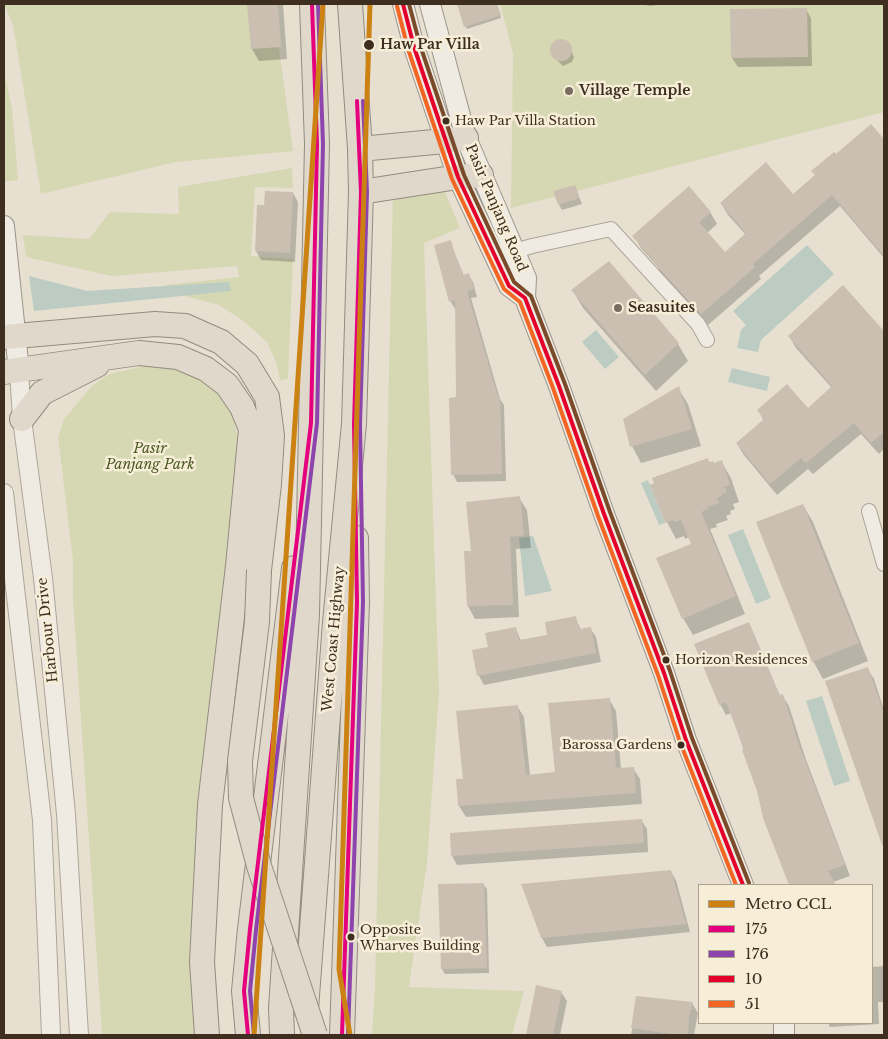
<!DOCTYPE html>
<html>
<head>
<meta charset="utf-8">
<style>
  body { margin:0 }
  #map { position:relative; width:888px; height:1039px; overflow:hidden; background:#e7e0d1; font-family:"Libre Baskerville",serif }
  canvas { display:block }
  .frame { position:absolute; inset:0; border:5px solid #3d2e20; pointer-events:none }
  .legend { position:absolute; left:698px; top:884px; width:175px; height:140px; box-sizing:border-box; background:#f7eed8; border:1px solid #ada18e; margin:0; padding:6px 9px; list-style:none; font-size:15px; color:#3d2e20 }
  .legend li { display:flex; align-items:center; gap:10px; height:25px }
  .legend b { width:25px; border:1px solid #ada18e }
</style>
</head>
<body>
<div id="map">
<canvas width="888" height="1039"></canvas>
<div class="frame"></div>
<ul class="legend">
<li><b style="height:6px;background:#cb8212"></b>Metro CCL</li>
<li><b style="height:6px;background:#e5007d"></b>175</li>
<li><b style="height:6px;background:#8e44ad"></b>176</li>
<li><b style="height:6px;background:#e4002b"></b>10</li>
<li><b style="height:6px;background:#f26522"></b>51</li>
</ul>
</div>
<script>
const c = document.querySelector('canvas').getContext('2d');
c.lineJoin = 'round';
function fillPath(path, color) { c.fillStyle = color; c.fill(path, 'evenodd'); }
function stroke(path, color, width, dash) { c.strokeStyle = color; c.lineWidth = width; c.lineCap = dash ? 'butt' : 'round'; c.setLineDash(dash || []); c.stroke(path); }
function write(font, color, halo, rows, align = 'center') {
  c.font = font + ' "Libre Baskerville",serif'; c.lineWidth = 5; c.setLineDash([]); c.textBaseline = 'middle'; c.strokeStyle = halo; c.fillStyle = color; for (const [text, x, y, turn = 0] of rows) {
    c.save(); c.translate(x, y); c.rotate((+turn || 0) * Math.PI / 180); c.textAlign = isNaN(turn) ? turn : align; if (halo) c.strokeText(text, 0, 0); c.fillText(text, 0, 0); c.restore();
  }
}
const green = new Path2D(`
  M4,4H273L293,151L176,162L41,194L13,25Z
  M500,4H884V112L511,208L513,53Z
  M4,71L12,108L18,180L4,182Z
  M292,168L293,188L255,187L251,256L293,259L288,379L280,380L277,364L267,342L242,320L219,305L166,291L165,285L239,277L237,266L112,276L26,257L23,235L89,239L110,212L179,214L178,187Z
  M442,185L460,228L424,243L439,692L427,863L409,987L524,991L512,1035H372L375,987L393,194Z
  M153,364C161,365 169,364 176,366C226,378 240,421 239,467L194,881L190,971L195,1035H102L73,600V560L58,437L64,419L92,386L109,374Z`);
const water = new Path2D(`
  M807,245L834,274L761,340L758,352L737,348L741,330L746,325L733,311Z
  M29,276L87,291L229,282L231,291L34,311Z
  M596,330L619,357L605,369L582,342Z
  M732,368L770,377L767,391L728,382Z
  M648,480L665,523L659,525L641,483Z
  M743,529L771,598L756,604L728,535Z
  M533,536L552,591L525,596L519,538Z
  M822,696L850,781L834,786L806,701Z`);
const shadow = new Path2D(`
  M249,4H283L287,59L259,61L252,49Z
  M458,4H497L501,18L467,29Z
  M641,4H665L650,6Z
  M806,9L811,18L812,66L738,67L732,58Z
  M558,41H564L569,45L574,57L572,62L563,66L556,59L552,53V47Z
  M871,126L884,141V258L840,206L759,276L761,279L708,325L662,275L658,267L641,248L634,236L710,212L717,224L707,233L725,253L746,235L728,215L721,203L793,195Z
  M575,186L582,204L562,210L559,205Z
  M293,193L298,202L295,262L261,260L256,251L266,207Z
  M450,242L464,276L469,275L473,282L477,297L471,298L500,399L504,405L506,481L457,482L453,474L458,399L456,308L455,309L451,302L435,246Z
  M609,263L678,344L688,361L656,391L583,308L573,291Z
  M843,287L884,333V449L879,454L861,434L813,474L808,469L777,495L744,455L737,444L764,421L758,410L808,409L832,388L796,348L789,336Z
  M678,388L688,404L701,446L641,463L632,446Z
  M721,461L731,478L739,502L733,504L735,509L730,511L731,514L726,516L728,520L716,524L717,527L710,529L745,614L693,635L683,618L692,545L689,537L685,539L684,536L676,539L667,522L651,485L710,463L714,465Z
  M519,498L527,510L531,548L516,549L519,617L475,619L468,606L465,552H472Z
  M803,505L813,522L868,661L823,679L813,661Z
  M575,617L581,630L590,628L596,637L601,662L484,685L479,676L473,651L489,648L516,629L521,641L549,636Z
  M748,623L754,634L780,696L782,695L789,706L805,757L850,876L833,882L835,885H790L764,818L758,791L731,713L726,715L720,704Z
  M867,668L874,679L884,710V848L827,682Z
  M609,699L616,711L621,769L633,768L640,779L642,804L466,817L459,806L465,780L517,706L524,717L530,775L556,773Z
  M642,821L647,829L648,852L457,865L452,856L451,834Z
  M671,872L676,880L690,932L547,947L542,938Z
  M483,884L487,889L489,973L445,974L442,969Z
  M884,966V1002H878L879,1024L830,1027L828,1023H872V967Z
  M537,987L561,992L567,1001L560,1035H528Z
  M638,998L692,1003L698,1013L694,1035H631Z`);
const building = new Path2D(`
  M247,4H278L281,47L251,49Z
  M457,4H497L501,15L464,27Z
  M807,8L808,57L731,58L730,9Z
  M550 50a11 11 0 1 1 22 0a11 11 0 1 1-22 0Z
  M871,124L884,139V256L832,195L753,264L755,267L701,314L654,263L655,262L632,236L689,186L711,212L699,222L725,252L746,233L720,203L766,162L793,194L815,175L811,171L834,152L836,154Z
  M575,185L579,198L558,205L553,191Z
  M265,191L293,192L290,253L255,251L257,205H264Z
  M451,240L457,261H458L463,275L469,273L474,289L467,291L498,397H500L502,474L451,475L449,398L456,397L455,300L449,302L434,245Z
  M609,261L679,343L645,375L571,290Z
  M843,285L884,331V432L871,443L854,423L806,463L801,458L770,484L736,443L764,419L757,410L787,384L808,408L832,386L788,336Z
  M679,386L692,429L630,447L623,419Z
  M708,458L709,462L713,461L714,463L722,460L730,485L724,487L727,492L721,494L722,496L717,498L719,503L707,507L708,509L701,512L736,596L682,619L656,558L691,544L681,520L674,522L673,520L665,523L650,485L654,483L652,478Z
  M520,496L524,535L510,537L513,605L467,606L464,551H471L466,502Z
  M803,504L859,643L812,662L756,522Z
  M576,616L579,629L591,627L596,653L477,676L472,650L488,647L485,633L516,627L519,640L547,635L545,622Z
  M749,622L779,695L783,694L799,745L845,865L828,871L836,885H789L763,818L757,791L742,750L744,749L726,702L719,705L694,644Z
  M868,667L884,714V845H882L825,681Z
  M610,698L616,768L634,767L636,793L458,806L456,779H463L456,711L518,705L526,775L555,772L548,703Z
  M642,819L644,843L451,856L450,833Z
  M671,870L686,924L541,938L521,884Z
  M484,883L487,968L441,969L438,884Z
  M536,985L562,991L553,1035H526Z
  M636,996L693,1002L689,1017L688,1035H678L631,1028Z`);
const minor = new Path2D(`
  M506,254L532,246L611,229L698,324L707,340
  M869,511L884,564`);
const tertiary = new Path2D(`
  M19,371L22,419L43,578L66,814L79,1035
  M4,493L42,820L51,1035`);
const secondary = new Path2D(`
  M403,4L414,47L458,177L509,286L525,298
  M430,4L466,138L526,278L525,298L559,386L604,514L664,673L686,740L743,885
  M4,226L19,371
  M784,1035V1023`);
const trunk = new Path2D(`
  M360,149L445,141L466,138
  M361,192L458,177L481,175
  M4,337L155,324L185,326L221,342L247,364L267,397L272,436L269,484L259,570
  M4,372L139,353L178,357L206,369L227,385L242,407L251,429L238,566L210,805L202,962L207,1035
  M22,419L42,393L97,365
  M306,1009L335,622L354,424L361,192L360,149L350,4
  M248,1035L244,991L250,929L294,568
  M282,1035L281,1008L307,615L317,144L312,4
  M342,1035L357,602L356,538`);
const trunkBridge = new Path2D(`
  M259,570L257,622L240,761L241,798L259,866L315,1035`);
const bus1 = new Path2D(`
  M248,1035L244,991L250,929L311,423L317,144L312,4
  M342,1035L357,602L354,424L361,192L357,101`);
const bus2 = new Path2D(`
  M254,1034L250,991L256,930L317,423L323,144L318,4
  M348,1035L363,602L360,424L367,192L363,101`);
const bus3 = new Path2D(`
  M403,4L414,47L458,177L509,286L525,298L559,386L604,514L664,673L686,740L743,885`);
const bus4 = new Path2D(`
  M397,6L408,49L452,179L504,289L520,302L553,388L598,516L658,675L680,742L736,885`);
const bus5 = new Path2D(`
  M409,4L420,45L464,175L514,282L531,296L565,384L610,512L670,671L692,738L749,883`);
const metro1 = new Path2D(`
  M254,1035L323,4
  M350,1035L339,969L370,4`);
const markers = [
  [369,45,6,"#3d2e20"],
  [569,91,5,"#786c5e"],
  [446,121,4.5,"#3d2e20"],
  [618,308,5,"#786c5e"],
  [666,660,4.5,"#3d2e20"],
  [681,745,4.5,"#3d2e20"],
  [351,937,4.5,"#3d2e20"]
];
const busNames = [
  ["Haw Par Villa Station",455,121],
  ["Horizon Residences",675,660],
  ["Barossa Gardens",672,745,"right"],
  ["Opposite",360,930],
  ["Wharves Building",360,946]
];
const stopNames = [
  ["Haw Par Villa",380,45]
];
const poiNames = [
  ["Village Temple",579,91],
  ["Seasuites",628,308]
];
const streetNames = [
  ["Pasir Panjang Road",496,208,67],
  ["Harbour Drive",48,630,-96],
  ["West Coast Highway",334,639,-85]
];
const parkNames = [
  ["Pasir",150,449],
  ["Panjang Park",150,465]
];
fillPath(green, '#d6d7b3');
fillPath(water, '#bcccc2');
fillPath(shadow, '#0003');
fillPath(building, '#cbbfb2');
stroke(minor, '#ada599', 16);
stroke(tertiary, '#ada599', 20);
stroke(secondary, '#9c958a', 22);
stroke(trunk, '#928b80', 26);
stroke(minor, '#efebe3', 14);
stroke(tertiary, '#efebe3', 18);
stroke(secondary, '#efebe3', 20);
stroke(trunk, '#e0d9cb', 24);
stroke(trunkBridge, '#928b80', 26, []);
stroke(trunkBridge, '#e0d9cb', 24);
stroke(bus1, '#e5007d', 4);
stroke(bus2, '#8e44ad', 4);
stroke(bus3, '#e4002b', 4);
stroke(bus4, '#f26522', 4);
stroke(bus5, '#7a4b2a', 4);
stroke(metro1, '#cb8212', 5);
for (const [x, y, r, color] of markers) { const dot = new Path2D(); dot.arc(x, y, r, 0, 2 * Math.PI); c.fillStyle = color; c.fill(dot); stroke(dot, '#f7eed8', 2); }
write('13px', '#3d2e20', '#f7eed8', busNames, 'left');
write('bold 14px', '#3d2e20', '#f7eed8', stopNames, 'left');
write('bold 14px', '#3d2e20', '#f7eed8', poiNames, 'left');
write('14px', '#3d2e20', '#f7eed8', streetNames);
write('italic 14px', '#4d5a26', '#f7eed8', parkNames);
</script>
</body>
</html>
